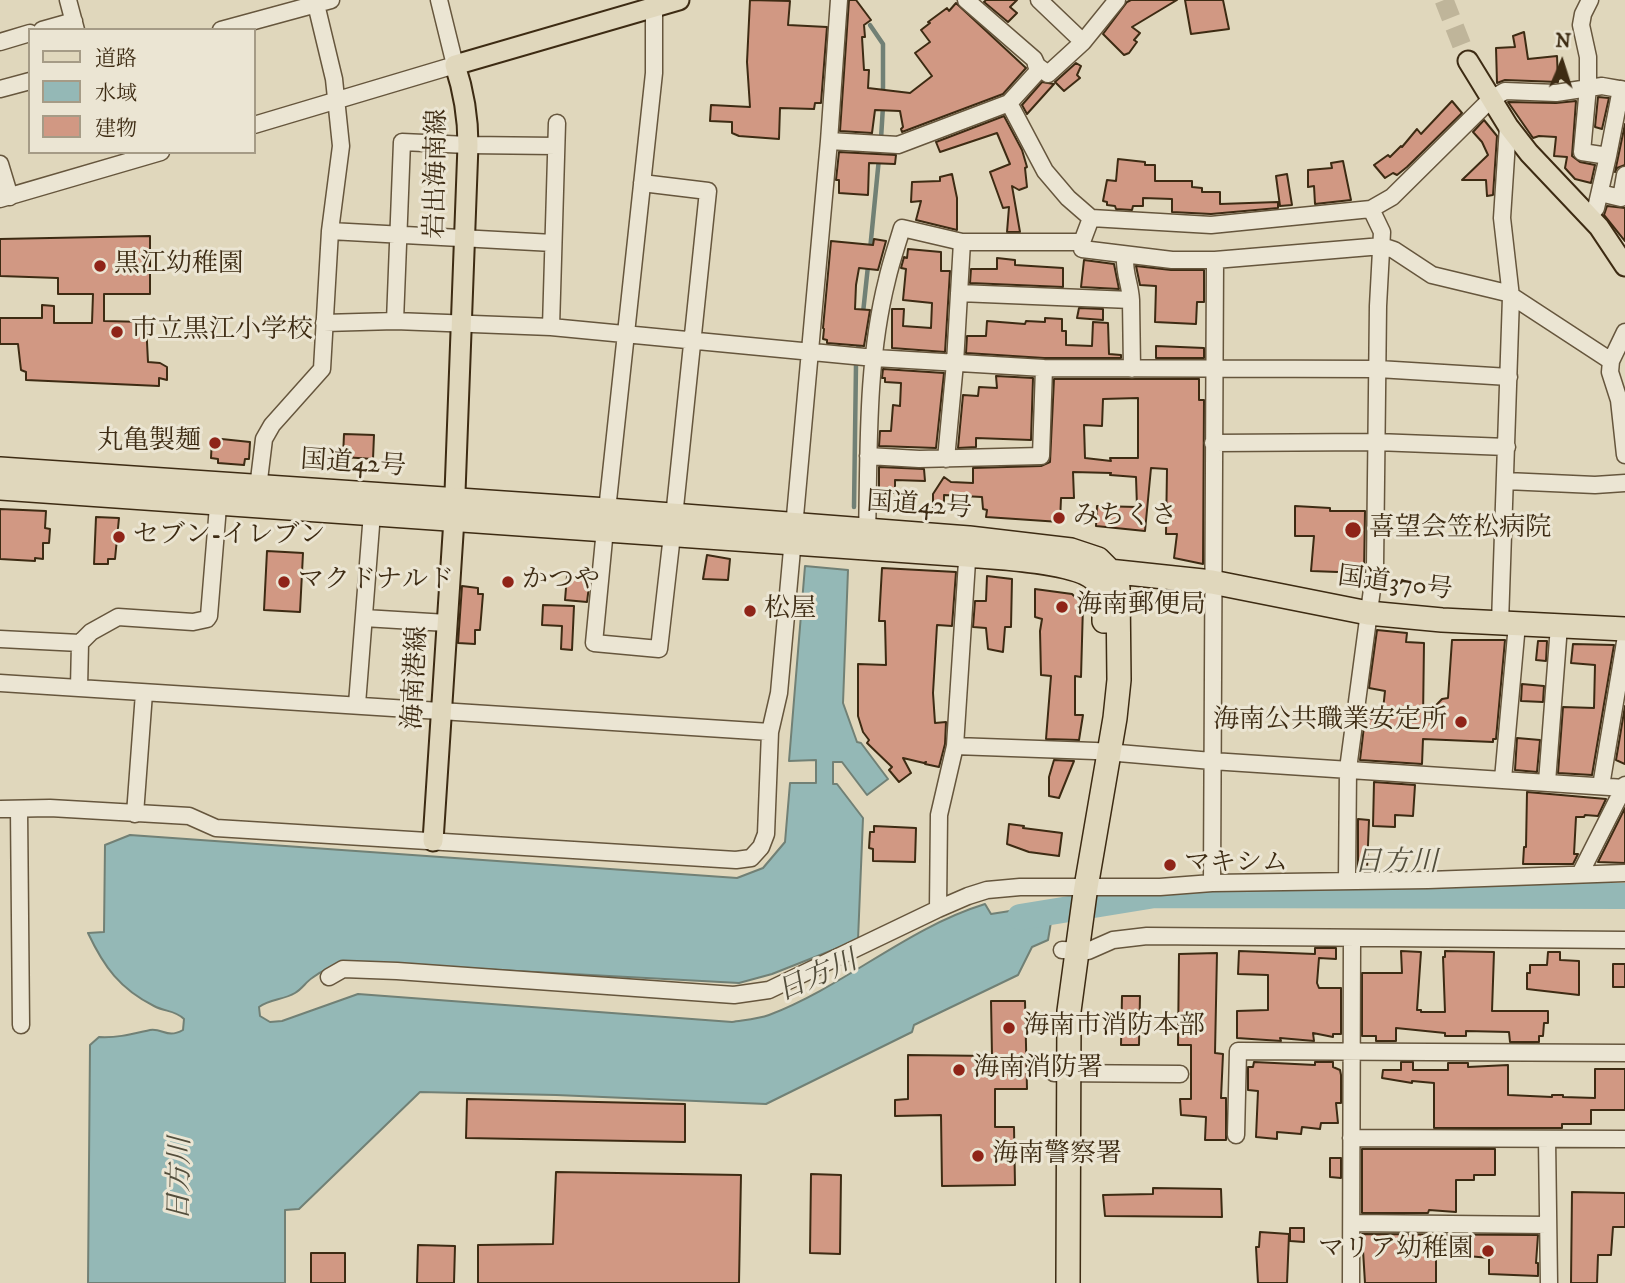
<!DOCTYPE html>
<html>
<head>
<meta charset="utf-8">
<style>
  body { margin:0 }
  #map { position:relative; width:1625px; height:1283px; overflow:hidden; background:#e0d7bc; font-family:"IM FELL DW Pica","Noto Serif JP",serif }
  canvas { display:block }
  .legend { position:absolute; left:28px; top:28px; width:228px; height:126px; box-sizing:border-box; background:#ebe5d3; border:2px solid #a59b86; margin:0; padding:9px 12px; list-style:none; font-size:21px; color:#3d2b13 }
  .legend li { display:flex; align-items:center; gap:14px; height:35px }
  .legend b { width:35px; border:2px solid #a59b86 }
  .north { position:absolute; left:1527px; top:28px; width:70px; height:70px; -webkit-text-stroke:5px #ebe5d3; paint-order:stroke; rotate:3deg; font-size:19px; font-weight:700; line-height:28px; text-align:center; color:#3d2b13 }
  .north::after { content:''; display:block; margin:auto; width:24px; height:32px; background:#3d2b13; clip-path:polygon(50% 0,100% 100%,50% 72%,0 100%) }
</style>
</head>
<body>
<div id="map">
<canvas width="1625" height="1283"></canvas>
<ul class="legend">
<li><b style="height:9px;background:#e0d7bc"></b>道路</li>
<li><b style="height:19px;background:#94b8b6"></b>水域</li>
<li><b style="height:19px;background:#d19883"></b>建物</li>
</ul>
<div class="north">N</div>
</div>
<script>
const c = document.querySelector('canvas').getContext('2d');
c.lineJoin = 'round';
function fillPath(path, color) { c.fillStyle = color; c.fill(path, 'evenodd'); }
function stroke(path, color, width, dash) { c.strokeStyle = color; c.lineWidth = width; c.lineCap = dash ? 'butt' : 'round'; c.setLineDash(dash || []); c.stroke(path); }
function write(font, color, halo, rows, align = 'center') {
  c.font = font + ' "IM FELL DW Pica","Noto Serif JP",serif'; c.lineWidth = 6; c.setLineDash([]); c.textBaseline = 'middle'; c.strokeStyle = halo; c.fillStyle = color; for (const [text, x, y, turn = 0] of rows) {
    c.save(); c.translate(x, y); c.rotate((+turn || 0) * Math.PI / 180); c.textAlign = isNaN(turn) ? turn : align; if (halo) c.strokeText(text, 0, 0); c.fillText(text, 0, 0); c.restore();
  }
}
const water = new Path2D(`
  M805,566L848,570L843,703L857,742L861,743L888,779L867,795L842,762H833V784H837L863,818L858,940L772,974L739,983L349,962C335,966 324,969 312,978C306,982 302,989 295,993C283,1000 270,999 259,1007L260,1016L270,1022L282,1021L358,994L732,1022C744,1020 758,1019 769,1015C845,986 907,928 985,904L991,914L1054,904L1048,940L1032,947L1018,975L914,1025L912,1032L766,1104L556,1095L420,1092L299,1209L285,1210V1283H88L90,1045L99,1037C118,1038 132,1034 150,1030C163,1028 167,1039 183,1030L184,1019C175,1010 165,1012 154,1006C120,989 104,967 88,933L104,932L105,845L130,835L737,878L763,868L785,842L790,783H816V760L789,761Z`);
const stream = new Path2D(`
  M870,25L883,44V93
  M881,139L883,106
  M870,250L880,148
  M863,313L868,266
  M854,507L856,365L859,342`);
const river = new Path2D(`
  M1020,917L1155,895L1625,896`);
const building = new Path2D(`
  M750,0L790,1L788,25L827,27L821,103H815L814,109L780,108L779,139L739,136L732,133V122L710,121L711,105L750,107L747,62Z
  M849,0H856L871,20L864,25L865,37H862L864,70H869L868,88L910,93L932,76L915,53L930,42L921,30L930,23L928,22L947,8L949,11L956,3L1026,68L1003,94L902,132L901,129L903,127L900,111L875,110L872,133L840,131Z
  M986,0H1017L1010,7L1017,13L1008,22L984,2Z
  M1131,0H1177L1132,27L1140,33L1134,40L1137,42L1129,53L1124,55L1103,34L1127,2Z
  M1185,0H1223L1229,29L1191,34Z
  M1524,32L1528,59L1557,56L1558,82L1505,80L1497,83L1496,48L1515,47L1513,36Z
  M1076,63L1081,66L1077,75L1080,78L1064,91L1055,82Z
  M1042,82L1054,84L1027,114L1022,105Z
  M1598,97L1609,98L1602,129L1595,127Z
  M1452,101L1462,113L1407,167L1397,175L1393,173L1385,178L1374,165L1388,155L1390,157L1401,146L1402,147L1417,129L1421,134Z
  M1576,101L1572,156L1580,162L1595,165L1591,183L1575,179L1565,168L1567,157L1554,156L1556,137L1539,136L1533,138L1508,102L1556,103Z
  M1004,116L1022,150L1027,167L1025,168L1027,187L1019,190L1012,186L1020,232H1007L1009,207L1003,208L990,172L1010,164L997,133L940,152L936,142Z
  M1484,120L1497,136L1493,195L1487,196L1486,180H1462L1488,155L1482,142L1473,132Z
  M1625,124V165L1617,168L1615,172Z
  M839,152L896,155L895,164L869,163L868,195L839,193V180H836Z
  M1118,159L1145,162V165H1155V181H1192V187L1202,188V192H1220V204L1278,202V208L1211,214L1172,212V199L1143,198V206H1133L1132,210L1116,209L1115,206L1107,205V202L1103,201L1107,180L1116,181Z
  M1343,161L1351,200L1315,204L1314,186L1308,187V170L1332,168L1331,163Z
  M952,174L957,198V230L916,220L921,201L911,202L912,182L940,181V177Z
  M1287,174L1292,205L1280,206L1276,176Z
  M1607,206L1625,208V241L1604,215Z
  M150,236V294H104V321L146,322L148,362L160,363L167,367V380L159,378V386L26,380V372L21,370L18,344H0V318H42V305L54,306V323H92L93,294H58V278L0,276V239Z
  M874,239L886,241L878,270L859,268L856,285L855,309L870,310L864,346L827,343V340L823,339L824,329L823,328L831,241L873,245Z
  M908,249L941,252V271H950L945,352L892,348V309H904L903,326L931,328L932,303L903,300L906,269L901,268L904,257L907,258Z
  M997,258L1015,260V265L1063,268V287L970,283L971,269H997Z
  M1084,260L1114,264L1119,289L1081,287Z
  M1136,266L1171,270H1204V302H1197L1196,324L1155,322L1156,286L1140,285Z
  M1079,308L1103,309V320L1077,318Z
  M1045,318L1062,319V331H1066V345L1092,346L1093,322L1108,323L1109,354L1121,355V358H1044L966,353L967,336H986L987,321L1025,324L1026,321L1045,322Z
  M1156,346L1204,348V358H1156Z
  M883,369L944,373L936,448L879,446L880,431H891L893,405L900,406L901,383L885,382V378H882Z
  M996,376L1033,378L1031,440L976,438V447L958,448L963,395L978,396L979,387L997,388Z
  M1054,379H1199V400H1204L1203,564L1174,558L1177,534H1166L1167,469L1151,468L1145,531L1096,526L1097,506L1137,507L1136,477L1110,475L1111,473L1073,472L1074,498H1061L1060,522L986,517L987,510L983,509L982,497L944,495V514L933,513V494L944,477L951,482L973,483V468L1041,466L1050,462ZM1138,398V458H1110L1111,461L1085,458L1084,425L1102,426L1103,399Z
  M344,434L374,435L373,459L343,457Z
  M212,438L250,442L249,459H245L244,465L218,463V459L211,458Z
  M879,467L924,469L925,481L895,480V493H879Z
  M1295,506L1330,508V511H1365L1364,573L1311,571L1314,536H1295Z
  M0,509L46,511L45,528L50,529L49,543H43V559L35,558V561L0,559Z
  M96,517L119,518L115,559H108V564H94Z
  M267,551L303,553L300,612L264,610Z
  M707,555L730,559L728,580L703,579Z
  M882,568L956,572L952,626L937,625L933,693L935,723L946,722L945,744L939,767L925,764L926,762L924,763L903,758L911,773L899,782L889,770L892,767L867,743L869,740L863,732L858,716V664L886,665L885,621H879Z
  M567,576L590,578L587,602L565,600Z
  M987,576L1012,579L1011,627H1005L1003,652L988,649L986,628L973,627L975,601H986Z
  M462,586L478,588V594H483L480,630H475V644L458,643Z
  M1035,589L1072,594L1083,605L1081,677L1075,676V715H1083L1079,740L1046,739L1051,676L1041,675L1040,631L1042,619L1035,617Z
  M543,605L574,606L572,650L561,649L562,626L542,625Z
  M1377,630L1407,633L1406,642L1424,643L1423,719L1442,699L1448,698L1452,640H1505L1496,739H1493V742L1423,739L1422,764L1360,760L1365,718L1382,719L1385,691L1369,688Z
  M1538,641H1547L1546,661L1536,660Z
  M1573,644L1614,645L1592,775L1558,773L1563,707L1594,708L1595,665L1571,663Z
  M1522,684L1544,686L1543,702L1521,701Z
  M1625,706V764L1616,760Z
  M1517,738L1540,740L1537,772L1515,770Z
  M1054,760L1074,761L1059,798L1049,796V777Z
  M1374,782L1415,785L1413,816L1395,815V827L1373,826Z
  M1527,792L1606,799L1598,816L1585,815L1584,817H1576L1574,854H1578L1573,864H1523L1524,847H1526Z
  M1625,808V863L1598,862Z
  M1358,819L1369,820L1367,870H1358Z
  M1009,824L1024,826L1023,828L1062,833L1059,856L1029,852L1007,844Z
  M874,826L916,828L915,862L873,861V849L869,848L870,832H874Z
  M1315,948H1336V959L1319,958L1317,983L1319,988H1341V1034H1333V1037L1313,1033L1314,1041L1280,1038L1281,1041L1237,1038V1011L1268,1010V975L1238,974L1239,951L1315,954Z
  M1401,951L1421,952L1417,1010H1421V1012H1445L1443,957H1445V951L1494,952L1492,1011H1548V1023H1544L1543,1036H1539V1042H1510L1509,1032L1466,1031V1036H1445V1033L1396,1028V1041H1376V1036H1362V973H1402Z
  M1548,952H1560V960L1579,961V995L1527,989V973H1530V965H1547Z
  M1217,953L1215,1053L1223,1054L1221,1098H1226V1140H1205L1206,1117L1181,1115L1180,1099H1191V1045H1178L1179,954Z
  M1613,964H1625V987H1613Z
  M1122,996H1140L1139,1045H1121Z
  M991,1001H1025L1027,1089H995V1127H1014L1015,1185L942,1186L941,1115L895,1116V1100L908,1099V1055L992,1056Z
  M1254,1062L1315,1065V1062H1333V1067L1340,1070L1341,1075V1103H1336L1338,1123H1321L1320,1129L1302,1127L1301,1134L1277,1132V1139L1256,1137L1258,1091L1248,1090V1067H1253Z
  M1401,1062H1413V1070H1448V1063H1468V1067L1508,1065V1095L1552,1097V1095H1563V1097L1595,1098V1069H1625V1110H1591V1124H1562V1128H1434V1083L1412,1081V1083L1382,1078L1383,1070H1401Z
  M467,1099L685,1104V1142L466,1138Z
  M1362,1149H1495V1175H1474V1180H1456V1212L1429,1210L1428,1213H1362Z
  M1330,1158H1341V1178L1330,1177Z
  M556,1172L741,1175L739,1283H478V1245L553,1244Z
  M811,1174L841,1175L840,1254L810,1253Z
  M1153,1188L1221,1189L1222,1217L1105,1216L1103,1195L1153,1194Z
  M1572,1192L1625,1193V1227H1613L1611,1255H1598L1597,1283H1571Z
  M1290,1228H1304V1242L1290,1241Z
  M1260,1232L1289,1234L1287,1283H1258L1256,1247H1259Z
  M1362,1234L1538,1235L1536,1263H1538V1276L1489,1274V1258L1436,1253V1283H1365Z
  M418,1245L455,1246L454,1283H417Z
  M311,1253H345V1283H311Z`);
const majorTunnel = new Path2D(`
  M1444,0L1468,61`);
const minor = new Path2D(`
  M68,0L76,30
  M1039,0L1083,42
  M42,30L74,21
  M221,30L331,0
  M0,42L30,33
  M1036,65L1048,74L1083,42L1117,0
  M0,89L30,81
  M1009,103L1045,171L1068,198L1091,218L1211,225L1371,209L1382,232L1378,306L1375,567L1348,769L1347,880
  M254,125L455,65L439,0
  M829,141L898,145L1009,103L1039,70L1034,59L966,0
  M1608,156L1621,89
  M0,164L10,197
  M642,183L708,191L674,517
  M1600,193L1621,198L1625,175
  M0,199L161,152
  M1371,209L1392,197L1491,99L1505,91L1556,93L1602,86L1625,90
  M1589,216L1596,208L1608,156L1582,152L1588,87V57L1581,25L1583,14L1590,0
  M330,231L553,243
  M1082,242V249L1172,260H1215L1382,246L1394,250L1432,275L1507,293L1611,361L1625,332
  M1125,256C1124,274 1130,283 1131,300
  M959,293L1131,300L1132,369
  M395,321L402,142L468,145L556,146
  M324,323L395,321L551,327L875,358L1044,368L1378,369L1509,377
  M551,327L557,123
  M1611,361L1610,372L1619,400L1625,455
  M1213,443L1376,442L1507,447
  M868,456L919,459L1041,456L1044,368
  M946,459L955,363L962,242H1082L1091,218
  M1506,481L1595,485L1625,483
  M257,496L264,439L272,425L322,369L330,231L341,146L334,79L315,0
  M607,510L654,73V8
  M605,529L594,643L659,649L672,535
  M867,538C869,453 866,363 887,280C891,262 897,245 902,228L962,242
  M364,618L447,623
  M1500,623L1511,297L1502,218L1508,126
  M0,639L80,643
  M0,683L770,732
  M79,688L80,643L91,632L118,617L193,622L207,619L209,616L219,494
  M357,704L372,513
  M955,746L1095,751L1212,761L1625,788
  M1503,779L1517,624
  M1547,782L1559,626
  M1601,786L1625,642
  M0,809L50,808L189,816L216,828L736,860L751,858L761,847L766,834L770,732L779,693L829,141L839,0
  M19,809L21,1025
  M135,814L144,693
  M1580,874L1625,785
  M1212,883L1215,260
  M938,909L939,815L955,746L968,546
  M1062,950L1088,951L1113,940L1147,936L1625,940
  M329,977L343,969L397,971L734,995L769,990L938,909L968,896L987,890L1020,887H1160L1212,883L1428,880L1625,873
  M1054,1073L1180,1074
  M1236,1135L1238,1051L1625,1053
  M1351,1138L1625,1139
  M1547,1139L1549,1283
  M1352,1223L1548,1225
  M1351,1283L1352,938`);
const major = new Path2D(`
  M1468,61L1508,126L1529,153L1599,227L1625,266
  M433,841L454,519L468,145C468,117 464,92 455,65L679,0`);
const highway = new Path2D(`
  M0,469L607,510L969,538L1071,550L1098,559L1110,571L1118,588L1119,680L1115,718L1085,893L1069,1011L1068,1283
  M0,488L967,555C996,558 1082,560 1098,583C1106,595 1104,608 1104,621
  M1099,570L1212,582L1368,613L1442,620L1625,629`);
const markers = [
  [100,266,7,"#8f2418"],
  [117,332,7,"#8f2418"],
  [215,443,7,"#8f2418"],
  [1059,518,7,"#8f2418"],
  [1353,530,9,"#8f2418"],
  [119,537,7,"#8f2418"],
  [284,582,7,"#8f2418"],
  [508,582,7,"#8f2418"],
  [1062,607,7,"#8f2418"],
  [750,611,7,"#8f2418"],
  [1461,722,7,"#8f2418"],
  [1170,865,7,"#8f2418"],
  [1009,1028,7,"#8f2418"],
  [959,1070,7,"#8f2418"],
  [978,1156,7,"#8f2418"],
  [1488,1251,7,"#8f2418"]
];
const streetNames = [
  ["岩出海南線",438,174,-89],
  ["国道42号",353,465,4],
  ["国道42号",919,507,4],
  ["国道370号",1395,585,7],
  ["海南港線",417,678,-87]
];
const poiNames = [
  ["黒江幼稚園",114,266],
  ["市立黒江小学校",131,332],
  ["丸亀製麺",201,443,"right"],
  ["みちくさ",1073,518],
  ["喜望会笠松病院",1369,530],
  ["セブン-イレブン",133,537],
  ["マクドナルド",298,582],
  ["かつや",522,582],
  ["海南郵便局",1076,607],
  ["松屋",764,611],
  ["海南公共職業安定所",1447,722,"right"],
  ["マキシム",1184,865],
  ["海南市消防本部",1023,1028],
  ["海南消防署",973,1070],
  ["海南警察署",992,1156],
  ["マリア幼稚園",1474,1251,"right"]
];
const waterNames = [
  ["日方川",1396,864],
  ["日方川",818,978,-24],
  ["日方川",182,1179,-89]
];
fillPath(water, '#94b8b6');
stroke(water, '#718075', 2);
stroke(stream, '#718075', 4.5);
stroke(river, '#94b8b6', 26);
fillPath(building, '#d19883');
stroke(building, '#3d2b13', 2);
stroke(majorTunnel, '#bfb59a', 19, [19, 10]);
stroke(minor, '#66563d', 19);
stroke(major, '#3d2b13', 23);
stroke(highway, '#3d2b13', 26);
stroke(minor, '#ebe5d3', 16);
stroke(major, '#e0d7bc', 19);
stroke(highway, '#e0d7bc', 23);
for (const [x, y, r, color] of markers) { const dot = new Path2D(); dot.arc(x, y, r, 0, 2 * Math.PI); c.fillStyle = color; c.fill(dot); stroke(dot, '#ebe5d3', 2.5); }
write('26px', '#3d2b13', '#ebe5d3', streetNames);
write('26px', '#3d2b13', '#ebe5d3', poiNames, 'left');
write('italic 28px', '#534e3c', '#ebe5d3', waterNames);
</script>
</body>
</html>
